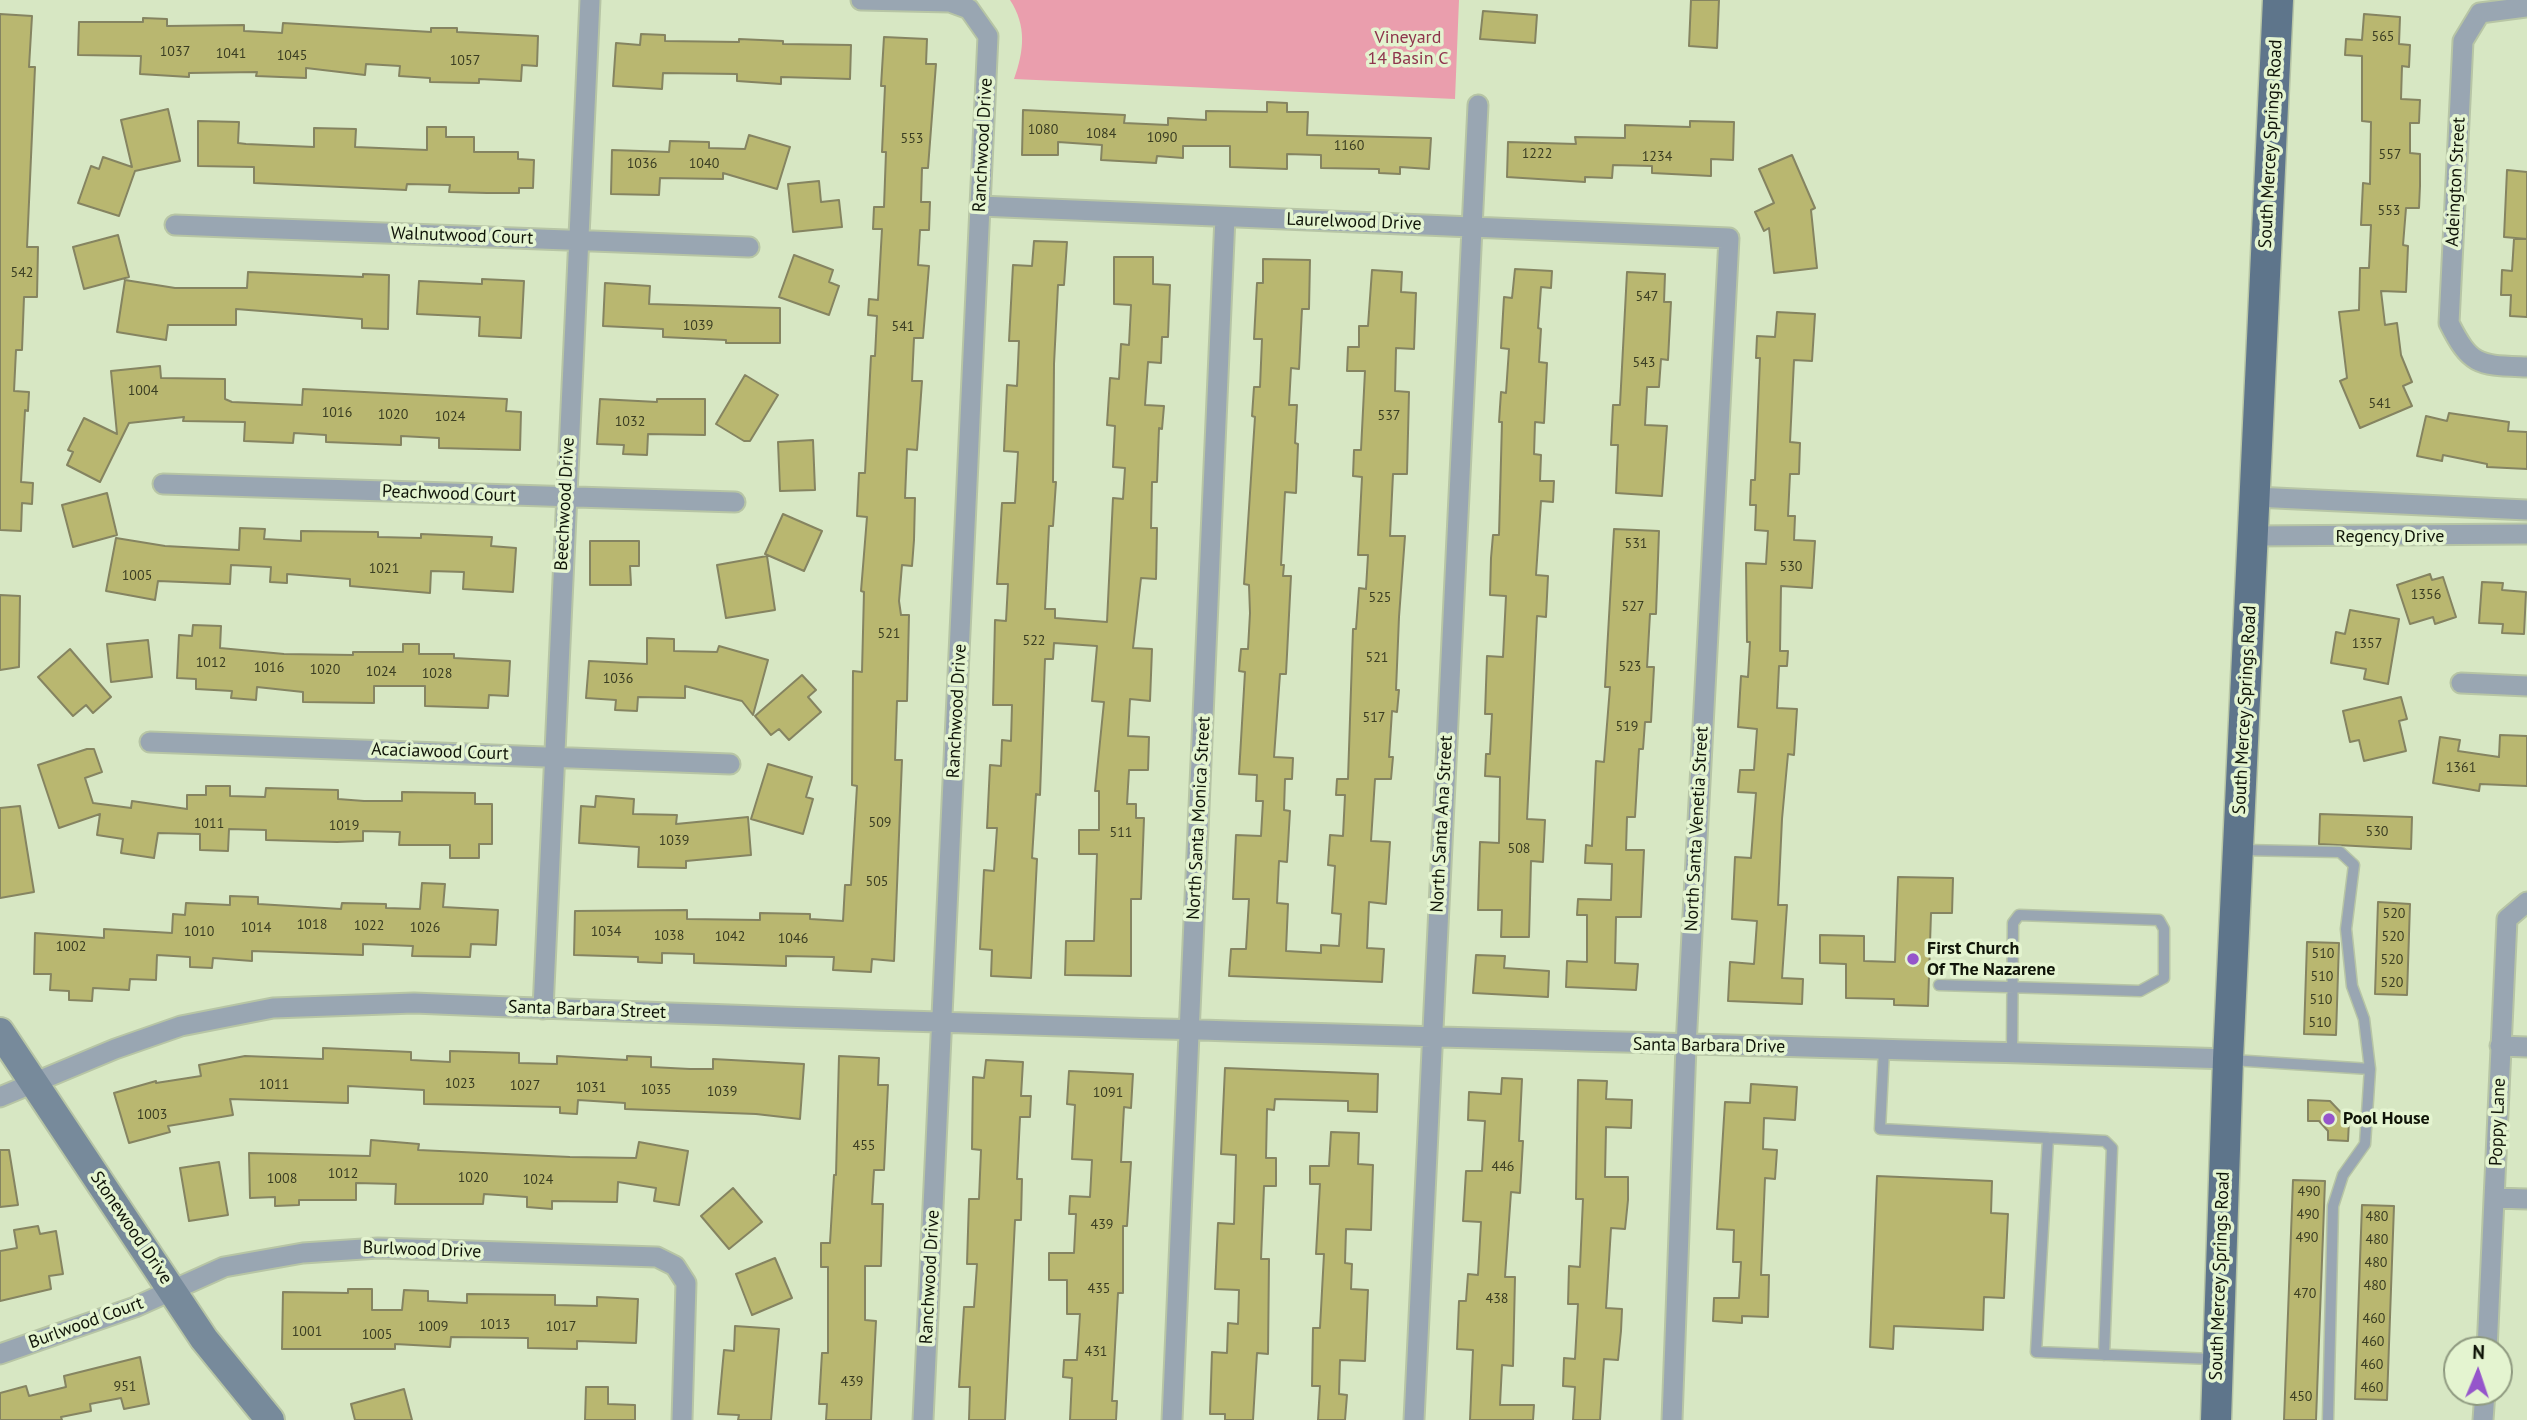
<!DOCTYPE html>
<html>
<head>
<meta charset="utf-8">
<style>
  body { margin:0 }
  #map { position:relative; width:2527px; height:1420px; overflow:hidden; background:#d7e7c3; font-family:"PT Sans",sans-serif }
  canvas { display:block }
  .north { position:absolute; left:2443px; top:1336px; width:70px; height:70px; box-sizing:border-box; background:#e4f4d0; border:2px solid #8f9a80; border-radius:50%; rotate:2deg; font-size:19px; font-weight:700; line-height:28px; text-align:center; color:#0f1408 }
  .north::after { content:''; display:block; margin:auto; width:24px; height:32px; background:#9555cb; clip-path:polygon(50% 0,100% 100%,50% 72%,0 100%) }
</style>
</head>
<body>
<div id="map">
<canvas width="2527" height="1420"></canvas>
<div class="north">N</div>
</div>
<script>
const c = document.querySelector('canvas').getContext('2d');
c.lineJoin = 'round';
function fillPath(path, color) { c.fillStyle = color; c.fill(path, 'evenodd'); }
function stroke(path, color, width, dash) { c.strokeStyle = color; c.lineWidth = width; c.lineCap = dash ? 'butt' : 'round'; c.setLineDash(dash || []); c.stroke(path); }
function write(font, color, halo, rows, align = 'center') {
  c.font = font + ' "PT Sans",sans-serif'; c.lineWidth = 7; c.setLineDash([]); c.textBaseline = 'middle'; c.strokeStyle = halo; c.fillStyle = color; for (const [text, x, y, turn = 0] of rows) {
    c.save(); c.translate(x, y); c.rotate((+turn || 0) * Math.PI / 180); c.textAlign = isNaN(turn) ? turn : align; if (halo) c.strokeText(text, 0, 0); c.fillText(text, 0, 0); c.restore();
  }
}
const green = new Path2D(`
  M1010,0H1459L1455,99L1014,79C1024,51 1027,26 1010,0Z`);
const building = new Path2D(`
  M1691,0H1719L1717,48L1689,46Z
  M1483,11L1537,15L1535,43L1480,39Z
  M0,14L32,16L29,67H35L27,247H38L37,297H24L22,350H16L14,391L29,392L28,411L25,410L21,482L33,483L32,504L22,503L21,531L0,530Z
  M2364,14L2400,17L2399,44L2410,45L2409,67L2402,66L2401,99L2420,100L2419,123H2410V153L2420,154V186L2419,208H2406L2403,245L2408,246L2406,292L2381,291L2385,325L2397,323L2401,355L2412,382L2403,386L2412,406L2360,428L2340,381L2347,378L2339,312L2359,310L2360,268H2369L2371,225H2361L2363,183L2370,184L2371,122L2362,121V56L2345,55L2346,39L2362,40Z
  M143,18L167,19V26L244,25V31L282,33L283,23L431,32V28H457V32L538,36L537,66L522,65L521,81L479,79V83L430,82V78L399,76L400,66L366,64L365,75L306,68V78L256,76L257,72L189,73V77L140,74L141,56L78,55L79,22H143Z
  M641,34L665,35V41L739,42V39L783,41V44L851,45L850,79L781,77V84L737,81V74L663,73L662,89L613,86L616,43L640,45Z
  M884,37L927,39L926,64H936L928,168H922L921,202H930L929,230H920L918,265L929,266L923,338H914L912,381H922L920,409L917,450L907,449L905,498H915L914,540L912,566L902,565L899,601L901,615H909L907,701H897L895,760H902L894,961L872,959L871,972L833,970L834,957L786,956V966L694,963V954L662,953V963L638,962V957L574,955L575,911L687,910V919L760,920V913L810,914V919L843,921L845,885H851L857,786L852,785L853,671L862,672L864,592L861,591L867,517L857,516L859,473H865L871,356H875L877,316L868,315L869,299L878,300L882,229H873L874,207H884L886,152H882L885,86H881Z
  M1267,102L1287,103V112H1308L1307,135L1431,138L1429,169L1400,167V174L1379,173V169L1321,168V155L1287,154V169L1230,167V146H1183V158L1157,156L1156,163L1101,160L1102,145L1058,142V155H1022L1023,110L1125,115L1124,123L1168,125V118L1206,120V111L1267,112Z
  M168,109L180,161L135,171L119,216L78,203L91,166L99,169L103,157L132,167L121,120Z
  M198,121L239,122L238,143L246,144L314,147V128L356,129L355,147L427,150V127H446V137H474V152H518V159L534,160L533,188H519V193H487L449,192L450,185L407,184L406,190L254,183V167L198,166Z
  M1690,121L1734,122L1733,160L1711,159V176L1652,173V166L1613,165L1612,178L1585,177V182L1507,177L1508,142L1576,144L1575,137L1625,138V125L1690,127Z
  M749,135L790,147L777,189L723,173V179L660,178L659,195L611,194L612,150L669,152L670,141L709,142V148L745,149Z
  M1792,155L1815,208L1811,210L1817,268L1774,273L1769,228L1764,231L1755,212L1774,203L1759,169Z
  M2507,170L2527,172V239L2504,237Z
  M819,181L821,202L839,200L842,227L793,232L788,184Z
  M118,235L129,277L84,289L73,247Z
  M2514,239H2527V317L2510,316L2511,295H2501L2502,270L2512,271Z
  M1034,241L1067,242L1064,285H1058L1054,364L1053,482H1056L1053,526H1049L1045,609H1055V618L1107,622L1113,498L1123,499L1125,468L1113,467L1115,426L1107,425L1110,378L1119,379L1121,344L1129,345L1131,305L1114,304V257H1153V284L1170,285L1168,337H1162L1161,363L1148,362L1145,405L1164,406L1162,429L1159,428L1157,482H1152L1151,528H1157L1156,579L1141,578L1133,648L1152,649L1150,701L1130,699L1128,736L1149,737L1148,770H1129L1127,804H1136V818H1144L1141,899H1131V976L1065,975L1066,941H1094L1097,854H1079V830H1099V791H1095L1104,702L1092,701L1097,646L1054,643L1053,659H1045L1040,795L1036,794L1032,858L1037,859L1031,978L991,976L992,950L980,949L984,870L994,871L997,828H987L990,765L1001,766L1002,740L1011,741L1012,705H993L995,620L1006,621L1008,584H997L1002,503H1015L1018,452L1004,451L1007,385L1017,386L1019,341H1009L1013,265L1032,266Z
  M794,255L833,270L829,282L839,286L829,315L779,297Z
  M1263,259L1310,260L1309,309H1302L1299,369L1291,368L1289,405H1297L1295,443L1298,444L1296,493L1285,492L1281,565H1284L1283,576H1291L1286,674H1280L1274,757L1293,758L1292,779H1285L1284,810L1290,811L1287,862L1279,861L1277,903L1288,904L1286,951L1321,953V945L1339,946L1341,914L1332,913L1335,866L1328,865L1330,835L1343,836L1345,795H1336L1337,779H1348L1353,629H1356L1359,588L1366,589L1368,555H1358L1362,477L1353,476L1354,450H1361L1365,371H1347L1348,347H1359V326H1368L1372,270L1402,272L1401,292L1416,293L1414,349L1396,348L1395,391L1409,392L1407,474H1393L1390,536H1405L1399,617L1396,690H1399L1397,712L1392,711L1389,757H1393L1391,779H1375L1371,841L1390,842L1386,904L1369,902L1367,948L1384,949L1382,982L1229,976L1231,949H1246L1249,899H1233L1236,835L1261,836L1263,801H1256L1257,775L1239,774L1245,672L1239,671L1241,649H1248L1250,613L1249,585L1244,584L1255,417L1252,416L1254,387H1260L1262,339H1254L1257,283H1263Z
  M1515,269L1552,271L1551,288L1541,287L1538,328L1541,329L1539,362L1547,363L1544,423L1535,422L1534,454L1541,455L1540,481H1554L1553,502L1541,501L1536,575L1548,576L1546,617L1537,616L1527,819L1545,820L1543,862L1531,861L1529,937H1501L1502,910H1478L1480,842L1499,843L1500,777L1485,776L1486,754H1490L1492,714H1485L1487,656L1503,657L1506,596L1490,595L1491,558L1493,535H1499L1502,422H1499L1501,392L1506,393L1509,349L1501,348L1504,297L1512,298Z
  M248,272L363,277V274L389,275L388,329L362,328V319L236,309V325H168L166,340L117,332L125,280L175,288H247Z
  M1627,272L1665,274L1664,302H1671L1668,360L1661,359L1659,387H1647L1645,425L1667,426L1662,496L1616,493L1618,445H1611L1613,405H1620Z
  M482,279L524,281L521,338L479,336L480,317L417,314L419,281L482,284Z
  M605,283L650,286L649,304L780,308V343H726V340L663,337V329L603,326Z
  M1777,312L1815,314L1812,361L1794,360L1790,442L1800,443L1799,474H1790L1788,516H1795L1794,540L1815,541L1812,588L1781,586L1780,651H1788L1787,666H1779L1777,708L1797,709L1794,755L1788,754L1782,819L1778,905H1787L1782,978L1803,979L1802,1004L1728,1001L1730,962L1754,964L1757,921L1732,919L1735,857L1751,858L1756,793L1738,792L1740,770H1754L1757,729L1738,727L1741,676L1748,677L1750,642H1747L1746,563L1766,564L1768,531L1755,530L1756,505H1750L1751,480H1755L1760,358H1756L1757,336L1775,337Z
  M160,366L161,378L225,379V399L232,402L302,405L303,389L507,399L506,411L521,412L520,450L439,448V438L401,436V445L326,442V435L294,433L293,443L244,441L245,422L183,421L184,417L129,423L100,482L67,465L73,452L68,450L84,418L117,434L111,371Z
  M745,375L778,395L750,441H744L716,424Z
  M600,399L657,402V399H705V435L648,434L647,455L623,454L624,445L597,444Z
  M2449,413L2509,422L2508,431L2527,432V469L2487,467V464L2443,455L2442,461L2417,456L2426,416L2447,421Z
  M813,440L815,490L780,491L778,442Z
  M107,493L117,535L73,547L62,505Z
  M783,514L822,531L804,571L765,554Z
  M240,528L265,529L264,539L301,541V531L378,532V537L421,538V534L492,537L491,546L516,548L513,592L463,589L464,572L431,571L430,593L350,586V579L287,574V583L270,582L271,567L231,565L230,584L158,581L155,600L106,591L116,538L165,546L239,550Z
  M1614,529L1659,531L1656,614H1650L1647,667H1654L1651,722H1645L1643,749H1639L1635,817H1627L1626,850H1644L1641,917H1616L1615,963L1638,964L1636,990L1566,987L1567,961L1587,962V915H1577L1578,899L1611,900L1612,864L1585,863L1586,845L1592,846L1596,761L1604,762L1610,687H1605Z
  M590,541H639V566H630L631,585H590Z
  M767,556L775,610L726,618L717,565Z
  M2430,574L2432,580L2443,577L2456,617L2435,624L2433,617L2410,624L2397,585Z
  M2482,582L2503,583L2502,590L2526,592L2524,634L2502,633L2503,624L2479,623Z
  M0,595L20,596L19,667L0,670Z
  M2350,610L2399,619L2388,684L2364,679L2366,669L2331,663L2336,632L2345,634Z
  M193,625L221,626L220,648L284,654L353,655V652H403V644H419V654H454V658L510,661L508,696L489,695L488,708L425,706V686H374V703L303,702V692L257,687L256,700L231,698L232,691L196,689V679L177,678L179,635L192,636Z
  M647,638L674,639V651L717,652L719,646L768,660L753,715L742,701L685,686V698L638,697L637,711L615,710L616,700L586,698L589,661L647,664Z
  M148,640L152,677L111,682L107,644Z
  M70,649L111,697L93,713L86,705L73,716L38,677Z
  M802,675L816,690L808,697L821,712L789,740L779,729L771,735L755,716Z
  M2401,697L2407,719L2399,721L2406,751L2364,761L2359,740L2350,742L2343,711Z
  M2500,735L2527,736V786L2480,784L2479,791L2433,783L2440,737L2460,740L2458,751L2499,757Z
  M87,749H94L102,772L85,778L93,803L131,808L132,801L187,809V795H206V786H230V796L265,797L266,788L338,790V799L364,801H402V792L475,793V804H492V844H479V858H450V845H399L400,832L363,831V841L337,842L266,840V830L229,829L228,851L200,850V834L158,833L154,858L121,853L123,839L97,835L100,814L59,828L38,765Z
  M768,764L812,777L806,797L813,799L803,834L751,819Z
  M596,796L634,799L633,814L677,815L676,824L748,817L751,855L686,861V868L638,867L639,847L579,843L581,806L595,807Z
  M20,806L34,892L0,898V808Z
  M2320,814L2412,817L2411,849L2319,844Z
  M1898,877L1953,878L1952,913H1931L1928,1006L1894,1005V999L1846,998V964L1820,963V935L1864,936V961L1895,962Z
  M422,883L445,884L443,907L498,910L496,945L471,944L470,957L412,956L413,946L363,944V955L252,951V961L213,958L212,968L190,967V957L157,955L156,980L130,979L129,990L93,988L92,1001L69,1000V991L50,990L51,974H34L35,933L104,938V929L172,933L173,914L185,915L186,903L230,905V896L258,897V904L341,909L342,903L386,904V908L420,909Z
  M2378,902L2410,904L2407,995L2375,994Z
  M2307,942L2339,943L2336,1035L2304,1034Z
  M1476,955L1505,956L1504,968L1549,971L1548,997L1473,993Z
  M323,1048L411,1052V1060L450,1062V1051L519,1053V1063L557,1064V1056L627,1060V1056L651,1057V1067L690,1069H713V1059L804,1064L800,1119L756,1114L625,1109V1103L578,1100L577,1114L560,1113V1107L424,1104V1090L348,1086V1103L230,1099L233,1115L168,1126L170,1132L129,1143L114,1093L156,1081V1083L201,1076L199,1065L245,1056L323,1059Z
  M839,1056L879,1058L878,1085H888L884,1170H874L872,1204H883L881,1266H865V1320L876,1321L871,1420H826L827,1404H819L822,1353H828V1267H821V1243H830L834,1175H836Z
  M986,1060L1023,1062L1021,1096H1031L1030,1117H1020L1017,1179H1022L1021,1220H1015L1005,1420H969L970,1387H959L964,1307H974L977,1264H967L969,1199H979L981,1150L972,1149L973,1077L984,1078Z
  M1225,1068L1378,1074L1377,1112L1348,1111V1101L1275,1099L1274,1110L1267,1109L1266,1158H1276V1186H1264L1261,1259H1269L1268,1354L1257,1353L1253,1420H1225V1414H1210L1212,1352L1227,1353L1228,1323L1238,1324L1239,1290L1215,1289L1218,1223L1234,1224L1236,1155L1221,1154Z
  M1069,1071L1133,1074L1131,1108L1124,1107L1121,1162H1131L1127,1226H1123V1293H1118L1112,1401H1117L1116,1420H1070L1072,1378L1063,1377L1064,1360H1077L1080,1314H1067V1280H1049V1253H1074L1076,1214H1069L1070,1196L1090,1197L1092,1160L1072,1159L1075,1105L1067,1104Z
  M1502,1078L1522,1079L1519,1141H1523L1520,1193L1511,1192L1505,1277H1515L1513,1366L1502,1365L1500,1405H1534L1533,1420H1470L1473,1350L1457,1349L1459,1301H1466L1468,1274L1478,1275L1481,1222L1463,1221L1466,1171H1482L1485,1121L1468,1120L1469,1092L1501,1094Z
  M1578,1080L1607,1081L1606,1099L1632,1100L1631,1128L1606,1127L1605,1177H1628V1200L1625,1229L1611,1228L1606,1308L1622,1309L1621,1331L1618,1360L1604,1359L1600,1420H1573L1575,1387L1563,1386L1564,1358L1575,1359L1578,1304H1568L1569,1266L1580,1267L1583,1199H1576Z
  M1751,1084L1797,1087L1795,1120L1764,1118L1763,1149L1777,1150L1775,1179L1765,1178L1761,1275H1769L1768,1317L1742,1316V1323L1713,1321L1714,1298H1739L1741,1262H1733L1734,1230L1717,1229L1725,1102L1750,1103Z
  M2308,1100L2330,1101L2349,1121L2348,1141L2328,1140V1131L2319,1121H2308Z
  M1331,1132L1359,1133L1358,1164L1373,1165L1371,1230L1346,1229L1345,1263L1352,1264L1351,1289L1368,1290L1365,1361L1340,1360L1339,1394L1347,1395L1345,1420H1318L1320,1386H1312L1313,1328H1320L1324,1254H1316L1320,1184H1310V1166H1329Z
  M371,1140L419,1144L418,1150L570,1157L636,1158L639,1142L688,1151L679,1205L654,1201L656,1188L618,1182L617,1202L552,1201V1209L527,1207V1197L484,1194L483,1204H395L396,1184L356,1183V1200H299V1205L275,1206V1197L250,1198L249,1153L370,1156Z
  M0,1150H9L18,1205L0,1207Z
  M219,1162L228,1215L189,1221L180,1168Z
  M1877,1176L1992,1181L1991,1213L2008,1214L2004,1298L1984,1297L1983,1330L1894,1326L1893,1349L1870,1347Z
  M2293,1180L2325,1181L2316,1420H2284Z
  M733,1188L762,1222L729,1249L701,1216Z
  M2362,1205L2394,1206L2387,1400L2355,1399Z
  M38,1226L40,1234L56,1231L63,1274L49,1276L51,1289L0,1301V1251L17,1248L14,1230Z
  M775,1258L792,1298L752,1315L736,1274Z
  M348,1289H372V1310H402L404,1290L428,1291V1301L467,1303V1294L555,1295V1305L597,1306V1297L638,1299L636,1343L577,1341V1349L528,1348V1338L451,1337L450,1347L395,1344V1349H282L283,1292L348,1293Z
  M735,1326L779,1329L771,1420H738L739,1415L718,1414L724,1350L734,1351Z
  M140,1357L149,1404L124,1409L121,1398L90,1404L91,1411L61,1417L62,1420H0V1393L26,1386L29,1396L66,1387L64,1376Z
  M586,1387H608V1404L635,1405V1420H585Z
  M404,1389L412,1420H355L351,1404Z`);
const lane = new Path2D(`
  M2242,850L2340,852L2354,865L2346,929L2352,986L2364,1019L2370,1069
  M1939,985L2140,991L2164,978V929L2159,920L2019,915L2013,923L2012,1053
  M1884,1049L1880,1129L2048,1138L2036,1352L2213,1359
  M2232,1060L2370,1069L2365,1144L2343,1175L2333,1206L2328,1420
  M2048,1138L2105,1141L2112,1148L2104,1355`);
const street = new Path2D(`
  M861,0L950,2L969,9L988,36L923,1420
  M2527,7L2480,13L2463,41L2449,323C2471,367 2479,365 2527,367
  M980,206L1729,238L1686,1046L1672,1420
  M175,225L749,247
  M163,484L735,502
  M2255,497L2527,510
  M2253,536L2527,534
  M2461,683L2527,686
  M150,742L730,764
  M543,1009L590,0
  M2500,1046L2527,1047
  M0,1097L115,1049L181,1026L273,1008L414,1003C1018,1028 1623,1041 2228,1059
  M2495,1198L2527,1199
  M2487,1350L2507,919L2527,902
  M0,1354L135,1307L224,1267L303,1253L378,1248L657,1257L675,1266L686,1283L682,1420
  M1172,1420L1225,217
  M1414,1420L1478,105
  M2483,1420L2485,1392`);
const secondary = new Path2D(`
  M0,1032L204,1339L270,1420`);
const primary = new Path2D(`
  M2216,1420L2228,1059L2278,0`);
const markers = [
  [1913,959,7,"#9555cb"],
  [2329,1119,7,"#9555cb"]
];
const numberNames = [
  ["565",2383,37],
  ["1037",175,52],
  ["1041",231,54],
  ["1045",292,56],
  ["1057",465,61],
  ["1080",1043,130],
  ["1084",1101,134],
  ["1090",1162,138],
  ["553",912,139],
  ["1160",1349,146],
  ["1222",1537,154],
  ["557",2390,155],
  ["1234",1657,157],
  ["1036",642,164],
  ["1040",704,164],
  ["553",2389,211],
  ["542",22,273],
  ["547",1647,297],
  ["1039",698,326],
  ["541",903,327],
  ["543",1644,363],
  ["1004",143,391],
  ["541",2380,404],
  ["1016",337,413],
  ["1020",393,415],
  ["537",1389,416],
  ["1024",450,417],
  ["1032",630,422],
  ["531",1636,544],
  ["530",1791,567],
  ["1021",384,569],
  ["1005",137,576],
  ["1356",2426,595],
  ["525",1380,598],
  ["527",1633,607],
  ["521",889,634],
  ["522",1034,641],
  ["1357",2367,644],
  ["521",1377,658],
  ["1012",211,663],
  ["523",1630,667],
  ["1016",269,668],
  ["1020",325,670],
  ["1024",381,672],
  ["1028",437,674],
  ["1036",618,679],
  ["517",1374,718],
  ["519",1627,727],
  ["1361",2461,768],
  ["509",880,823],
  ["1011",209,824],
  ["1019",344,826],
  ["530",2377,832],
  ["511",1121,833],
  ["1039",674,841],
  ["508",1519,849],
  ["505",877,882],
  ["520",2394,914],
  ["1018",312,925],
  ["1022",369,926],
  ["1014",256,928],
  ["1026",425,928],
  ["1010",199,932],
  ["1034",606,932],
  ["1038",669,936],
  ["1042",730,937],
  ["520",2393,937],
  ["1046",793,939],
  ["1002",71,947],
  ["510",2323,954],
  ["520",2392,960],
  ["510",2322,977],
  ["520",2392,983],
  ["510",2321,1000],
  ["510",2320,1023],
  ["1023",460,1084],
  ["1011",274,1085],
  ["1027",525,1086],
  ["1031",591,1088],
  ["1035",656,1090],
  ["1039",722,1092],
  ["1091",1108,1093],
  ["1003",152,1115],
  ["455",864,1146],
  ["446",1503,1167],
  ["1012",343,1174],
  ["1020",473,1178],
  ["1008",282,1179],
  ["1024",538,1180],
  ["490",2309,1192],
  ["490",2308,1215],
  ["480",2377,1217],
  ["439",1102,1225],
  ["490",2307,1238],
  ["480",2377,1240],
  ["480",2376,1263],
  ["480",2375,1286],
  ["435",1099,1289],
  ["470",2305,1294],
  ["438",1497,1299],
  ["460",2374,1319],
  ["1013",495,1325],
  ["1009",433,1327],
  ["1017",561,1327],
  ["1001",307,1332],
  ["1005",377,1335],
  ["460",2373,1342],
  ["431",1096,1352],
  ["460",2372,1365],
  ["439",852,1382],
  ["951",125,1387],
  ["460",2372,1388],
  ["450",2301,1397]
];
const parkNames = [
  ["Vineyard",1408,38],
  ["14 Basin C",1408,59]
];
const streetNames = [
  ["South Mercey Springs Road",2271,144,-87],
  ["Ranchwood Drive",983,145,-87],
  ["Adeington Street",2456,182,-87],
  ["Laurelwood Drive",1354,222,2],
  ["Walnutwood Court",462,236,2],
  ["Peachwood Court",449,494,2],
  ["Beechwood Drive",565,504,-87],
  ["Regency Drive",2390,537],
  ["South Mercey Springs Road",2245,710,-87],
  ["Ranchwood Drive",957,711,-87],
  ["Acaciawood Court",440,752,2],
  ["North Santa Monica Street",1199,818,-87],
  ["North Santa Ana Street",1442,824,-87],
  ["North Santa Venetia Street",1697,829,-87],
  ["Santa Barbara Street",587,1010,2],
  ["Santa Barbara Drive",1709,1046,1],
  ["Poppy Lane",2498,1122,-88],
  ["Stonewood Drive",131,1228,56],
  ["Burlwood Drive",422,1250,2],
  ["South Mercey Springs Road",2220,1276,-88],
  ["Ranchwood Drive",930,1277,-87],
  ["Burlwood Court",86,1323,-20]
];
const poiNames = [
  ["First Church",1927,949],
  ["Of The Nazarene",1927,970],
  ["Pool House",2343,1119]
];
fillPath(green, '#ea9ead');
fillPath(building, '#b9b770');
stroke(building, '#858461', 2);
stroke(lane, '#b7c5a5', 13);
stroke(street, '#b7c5a5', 23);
stroke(secondary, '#b7c5a5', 32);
stroke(primary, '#b7c5a5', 33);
stroke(lane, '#99a6b2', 10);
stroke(street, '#99a6b2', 19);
stroke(secondary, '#778a9b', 28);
stroke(primary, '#5e758b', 30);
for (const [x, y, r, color] of markers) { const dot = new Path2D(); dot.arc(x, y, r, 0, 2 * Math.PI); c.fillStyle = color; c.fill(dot); stroke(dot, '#e4f4d0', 2.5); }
write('14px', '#3a3d22', null, numberNames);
write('18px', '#8e344c', '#e4f4d0', parkNames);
write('18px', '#0f1408', '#e4f4d0', streetNames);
write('bold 18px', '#0f1408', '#e4f4d0', poiNames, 'left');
</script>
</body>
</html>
